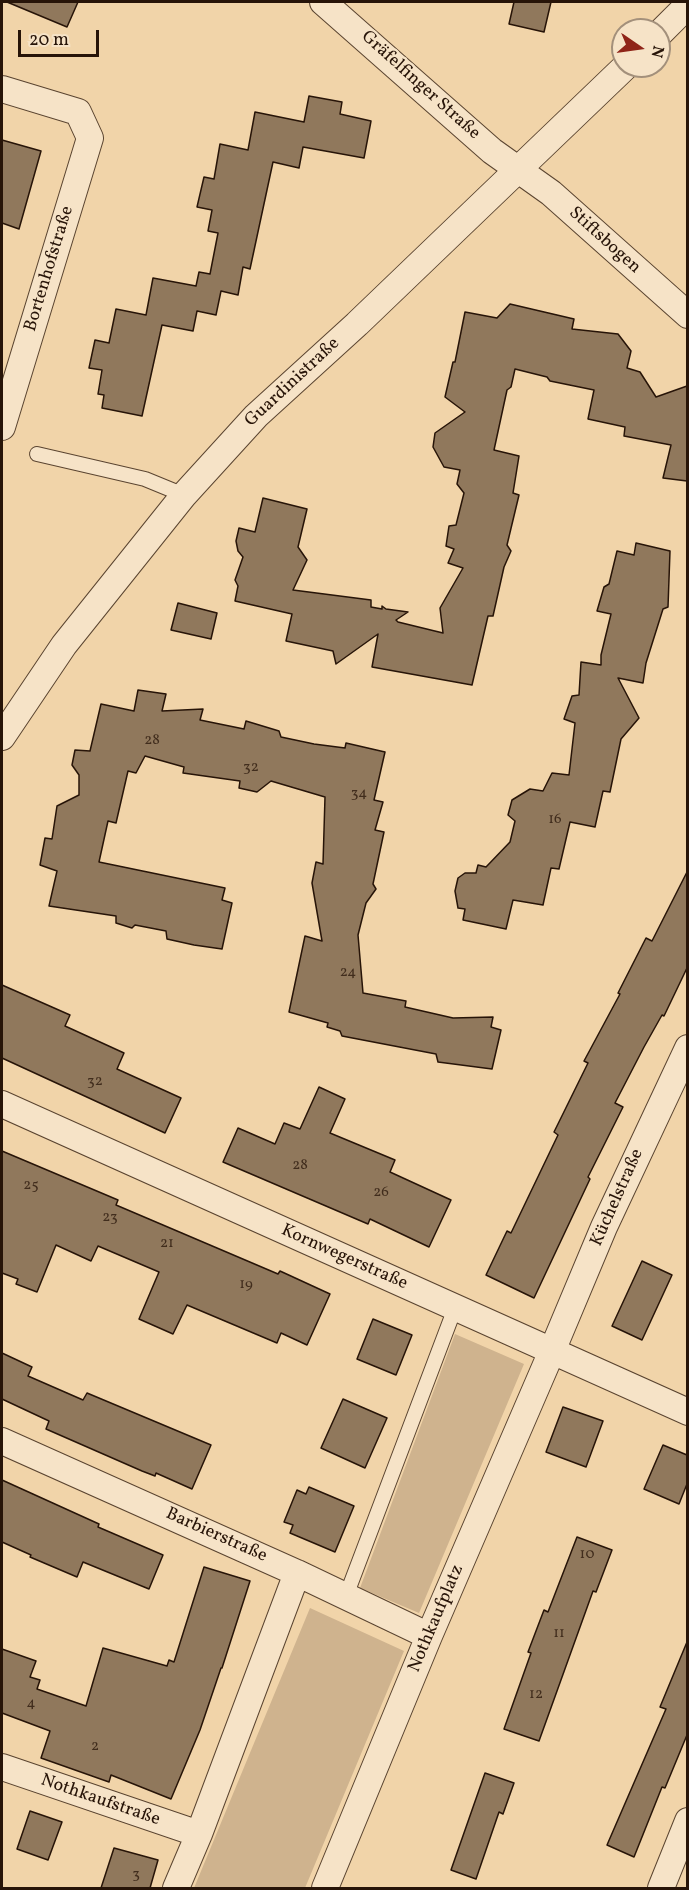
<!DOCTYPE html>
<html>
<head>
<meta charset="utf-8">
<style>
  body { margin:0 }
  #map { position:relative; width:689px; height:1890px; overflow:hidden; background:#f1d4a9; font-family:Vollkorn,serif }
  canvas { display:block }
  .frame { position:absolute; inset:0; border:3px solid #271408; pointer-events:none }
  .north { position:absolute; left:611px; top:18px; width:60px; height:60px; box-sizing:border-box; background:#f6e3c7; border:2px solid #a3907b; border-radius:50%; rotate:103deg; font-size:16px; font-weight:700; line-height:24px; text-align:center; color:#271408 }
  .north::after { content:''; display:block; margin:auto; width:21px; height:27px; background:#8f2418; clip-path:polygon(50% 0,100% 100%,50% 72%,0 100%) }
  .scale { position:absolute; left:18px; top:30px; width:81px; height:27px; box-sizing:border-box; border:3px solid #271408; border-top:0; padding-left:8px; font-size:18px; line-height:21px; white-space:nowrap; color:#271408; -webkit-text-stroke:4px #f6e3c7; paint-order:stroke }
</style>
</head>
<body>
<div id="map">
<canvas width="689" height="1890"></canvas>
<div class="frame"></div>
<div class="north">N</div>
<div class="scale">20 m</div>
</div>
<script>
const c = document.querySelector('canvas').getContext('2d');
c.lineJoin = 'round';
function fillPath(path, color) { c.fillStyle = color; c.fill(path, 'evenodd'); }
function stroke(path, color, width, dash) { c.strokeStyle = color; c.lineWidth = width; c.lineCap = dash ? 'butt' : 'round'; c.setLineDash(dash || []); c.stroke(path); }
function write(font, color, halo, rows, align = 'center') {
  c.font = font + ' Vollkorn,serif'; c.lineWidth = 4.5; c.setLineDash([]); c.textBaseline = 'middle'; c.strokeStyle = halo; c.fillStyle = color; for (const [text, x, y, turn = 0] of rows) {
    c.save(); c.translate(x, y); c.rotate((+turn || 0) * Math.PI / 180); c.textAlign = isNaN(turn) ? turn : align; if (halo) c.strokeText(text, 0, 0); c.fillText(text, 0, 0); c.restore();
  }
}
const green = new Path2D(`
  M455,1334L524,1364L419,1613L360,1588Z
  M310,1608L404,1651L305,1888H194Z`);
const building = new Path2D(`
  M7,2H78L67,27Z
  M514,2H551L544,32L509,24Z
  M309,96L342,102L340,114L371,121L364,158L303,147L299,168L273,162L250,269L243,267L238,295L221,291L216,315L197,311L193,331L162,325L142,416L102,408L104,395L98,394L102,370L89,368L95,340L109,343L116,309L146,315L153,278L196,286L199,272L210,274L218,233L208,231L212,210L197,207L204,177L214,179L220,144L248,150L255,112L304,122Z
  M2,140L41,151L19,229L2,223Z
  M510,304L574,319L572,329L618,334L631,351L627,368L640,372L656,397L687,386V481L663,478L671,445L624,436L625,427L588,419L594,390L550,381L547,377L515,369L511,387L507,390L494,450L519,456L513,493L519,495L507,545L511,551L504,567L493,616H488L472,685L372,667L378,634L336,664L333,651L286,641L292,614L235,601L238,586L235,580L243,557L238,551L236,541L239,528L255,532L263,498L307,509L298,547L307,560L293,590L371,600V607L382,609V606L386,609L408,612L396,620L398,622L443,633L440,608L463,568L448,563L454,549L446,546L449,526L456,525L464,493L457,484L460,470L444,467L433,447L435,433L465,412L445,397L453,362H455L465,312L497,318Z
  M636,543L670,551L668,607L663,609L646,663L643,683L618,678L639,718L621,739L610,792L603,791L595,827L570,822L559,869L551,868L543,905L513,900L506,929L463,920L465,909L458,908L455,891L458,878L465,873H476L478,865L486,867L510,842L515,821L508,815L512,800L530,789L543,791L552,773L569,775L575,723L564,719L572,696L579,695L581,662L601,665V655L611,614L597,611L604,587L609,584L617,551L634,555Z
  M178,603L217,613L211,639L171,630Z
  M138,690L166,694L162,711L203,709L200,720L244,729L246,721L279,731L281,737L314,744L345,748L346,743L385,752L374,800L383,802L375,830L384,832L373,884L376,889L366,903L358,935L363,993L406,1001L405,1007L453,1018L493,1017L491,1027L501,1030L492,1069L438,1062L436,1054L342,1036L340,1031L327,1027L328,1023L289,1012L305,936L322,941L312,883L316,862L323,864L325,797L271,781L257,792L239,788L240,781L183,773L184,767L145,756L136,773L128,771L116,823L108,821L99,862L225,888L222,900L232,903L222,949L194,945L167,939L166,931L135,925L132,928L116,923V916L49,906L57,871L40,865L45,838L52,839L57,806L79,795V775L72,765L75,750L90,751L101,704L134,711Z
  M687,872V968L664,1016L662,1015L644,1047L615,1103L623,1107L588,1177L590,1179L534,1298L486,1275L507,1231L511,1233L558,1135L554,1132L588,1063L584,1061L620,994L618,993L646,938L652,941Z
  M2,985L70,1015L65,1026L124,1053L117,1069L181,1098L165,1133L2,1058Z
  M319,1087L345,1099L330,1133L395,1160L390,1172L451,1200L429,1247L370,1219L368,1224L223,1162L238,1128L275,1144L284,1123L300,1129Z
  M2,1151L118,1200L116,1205L278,1274L280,1271L330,1294L307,1345L281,1333L277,1343L187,1305L173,1334L139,1319L159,1272L98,1246L91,1261L56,1245L37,1292L16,1284L18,1279L2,1273Z
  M642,1261L672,1275L642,1340L612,1326Z
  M373,1319L412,1335L396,1375L357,1359Z
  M2,1353L32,1367L28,1376L83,1400L87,1393L211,1445L192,1489L156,1473L155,1476L142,1471L46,1429L49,1421L2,1399Z
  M343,1399L387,1418L365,1468L321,1448Z
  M563,1407L603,1421L586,1467L546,1452Z
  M663,1445L687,1455V1484L679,1504L644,1489Z
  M2,1480L99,1524L98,1527L163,1555L149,1589L83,1562L77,1577L30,1557L31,1555L2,1542Z
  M309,1487L354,1506L335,1552L290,1533L293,1525L284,1522L297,1490L306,1494Z
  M577,1537L612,1550L596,1592L593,1591L539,1741L504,1729L531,1653L528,1652L544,1610L548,1612Z
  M204,1567L250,1581L222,1668H221L200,1730L171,1799L111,1775L109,1782L41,1758L50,1731L2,1713V1649L36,1661L30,1677L40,1680L37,1689L86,1706L103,1648L167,1666L169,1660L174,1662Z
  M687,1642V1735L665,1788L662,1787L634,1857L607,1845L666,1709L660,1707Z
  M485,1773L514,1783L503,1814L499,1812L476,1879L451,1870Z
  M30,1811L62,1822L48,1860L17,1849Z
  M114,1848L158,1860L150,1888H101Z`);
const lane = new Path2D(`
  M37,454L145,479L184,495
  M346,1596L455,1308`);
const street = new Path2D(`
  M323,2L492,151L551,193L688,315
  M659,34L688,5
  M2,89L78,112L90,138L2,427
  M2,737L64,645L184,495L256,416L357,324L626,66
  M2,1104L688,1412
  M2,1441L297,1573L429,1636
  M2,1767L199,1834
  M176,1888L199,1834L297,1573
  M325,1888L429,1636L552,1351L604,1227L688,1048
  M661,1888L688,1821`);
const numberNames = [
  ["28",152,741],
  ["32",251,768],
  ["34",359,794],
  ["16",555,820],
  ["24",348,973],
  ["32",95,1082],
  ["28",300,1166],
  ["25",31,1186],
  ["26",381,1193],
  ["23",110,1218],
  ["21",167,1244],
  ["19",246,1285],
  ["10",587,1555],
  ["11",559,1634],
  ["12",536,1695],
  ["4",31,1704],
  ["2",95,1747],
  ["3",136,1875]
];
const streetNames = [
  ["Gräfelfinger Straße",420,86,42],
  ["Stiftsbogen",604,241,42],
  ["Bortenhofstraße",50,269,-73],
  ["Guardinistraße",293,383,-43],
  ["Küchelstraße",618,1198,-66],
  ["Kornwegerstraße",344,1258,24],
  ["Barbierstraße",216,1536,24],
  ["Nothkaufplatz",437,1619,-67],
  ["Nothkaufstraße",100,1801,19]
];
fillPath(green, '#cfb38e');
fillPath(building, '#90785c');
stroke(building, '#271408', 1.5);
stroke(lane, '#5a4430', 16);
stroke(street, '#5a4430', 28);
stroke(lane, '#f6e3c7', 14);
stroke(street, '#f6e3c7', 26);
write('15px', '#412d1d', null, numberNames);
write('18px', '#271408', '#f6e3c7', streetNames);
</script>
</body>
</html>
